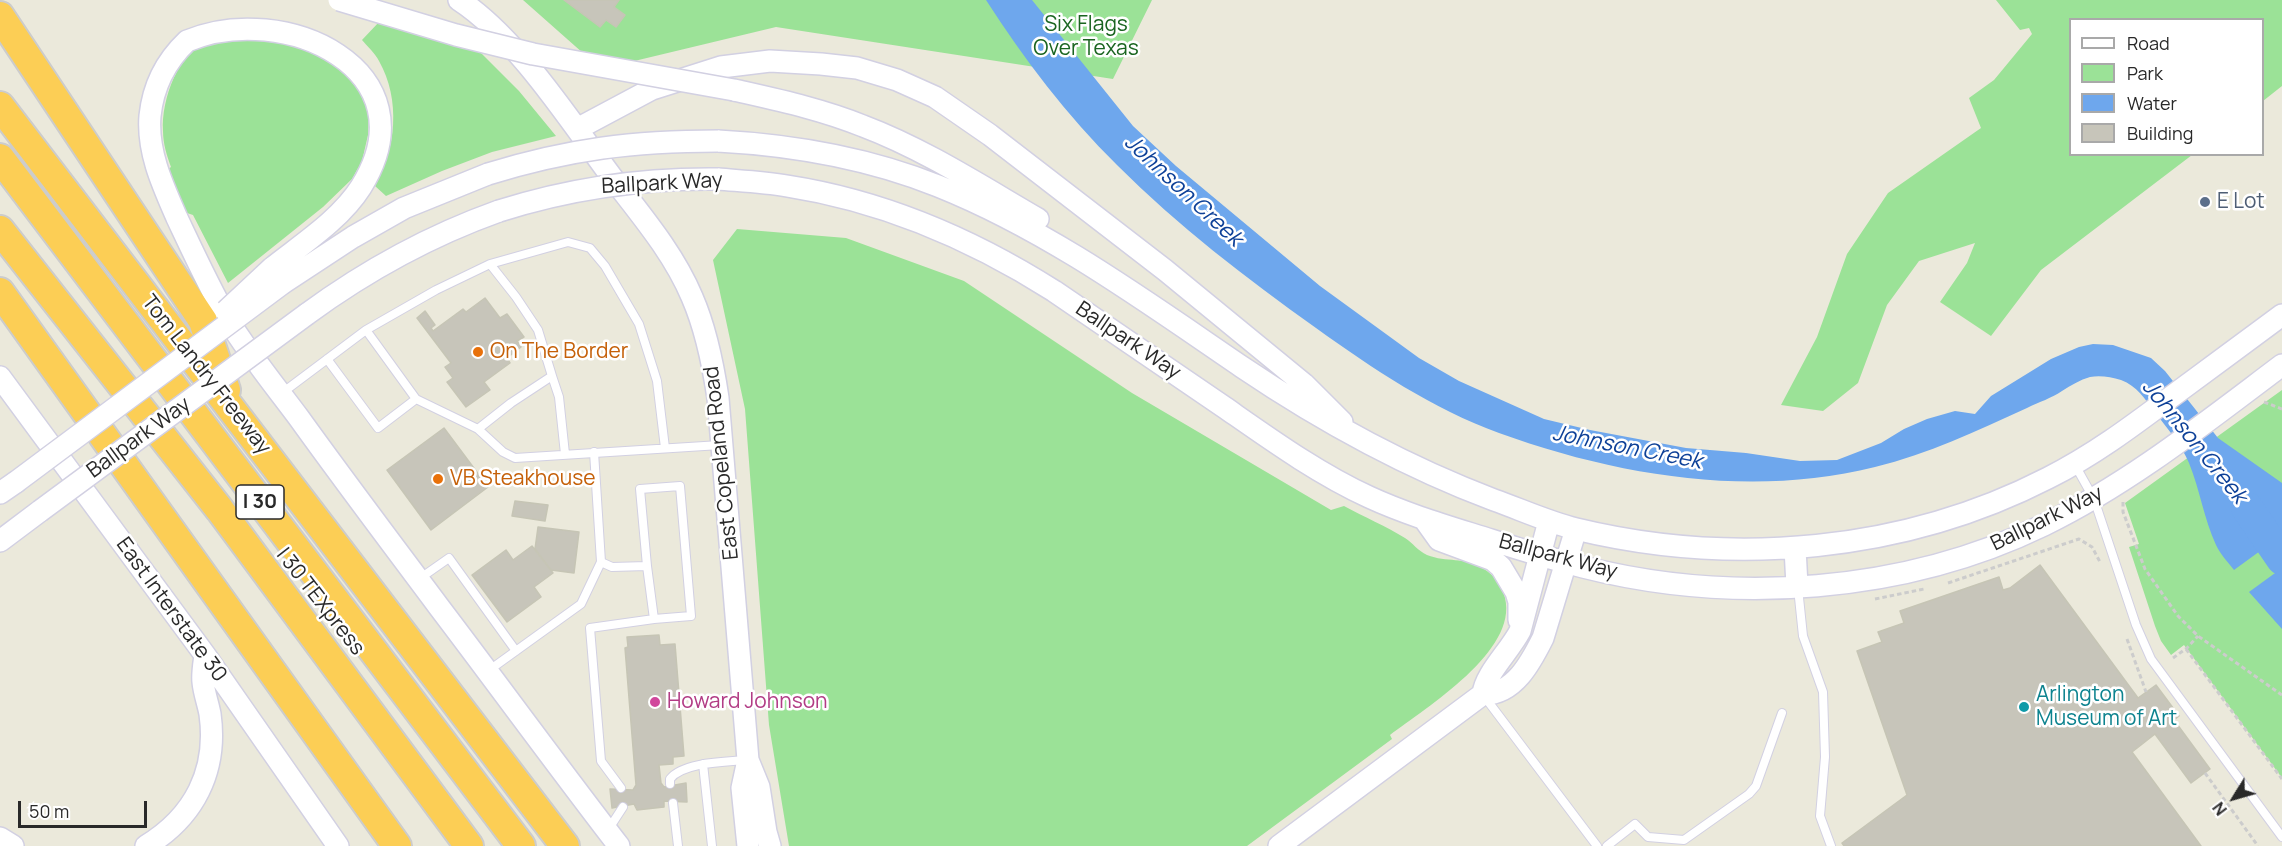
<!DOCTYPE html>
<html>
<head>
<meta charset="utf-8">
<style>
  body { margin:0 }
  #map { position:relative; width:2282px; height:846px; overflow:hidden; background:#ebe9db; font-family:Manrope,sans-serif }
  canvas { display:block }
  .legend { position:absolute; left:2069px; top:18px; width:195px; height:138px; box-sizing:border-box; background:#fff; border:2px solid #a9a9a9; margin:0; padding:8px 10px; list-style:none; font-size:18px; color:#292929 }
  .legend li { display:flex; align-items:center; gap:12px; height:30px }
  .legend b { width:30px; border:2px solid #a9a9a9 }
  .north { position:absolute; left:2204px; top:768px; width:60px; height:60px; -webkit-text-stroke:4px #fff; paint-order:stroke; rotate:233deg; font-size:16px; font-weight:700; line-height:24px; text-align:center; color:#292929 }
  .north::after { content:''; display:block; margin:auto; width:21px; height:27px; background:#292929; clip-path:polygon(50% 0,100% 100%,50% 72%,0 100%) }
  .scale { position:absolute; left:18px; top:801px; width:129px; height:27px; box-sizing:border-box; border:3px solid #292929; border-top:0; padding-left:8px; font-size:18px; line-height:21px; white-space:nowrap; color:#292929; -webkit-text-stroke:4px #fff; paint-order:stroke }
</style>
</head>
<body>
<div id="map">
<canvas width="2282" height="846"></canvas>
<ul class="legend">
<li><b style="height:8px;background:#fff"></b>Road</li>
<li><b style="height:16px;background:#9be297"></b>Park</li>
<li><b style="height:16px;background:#6ea7ed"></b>Water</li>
<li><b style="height:16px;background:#c7c5ba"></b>Building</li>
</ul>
<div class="north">N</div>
<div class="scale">50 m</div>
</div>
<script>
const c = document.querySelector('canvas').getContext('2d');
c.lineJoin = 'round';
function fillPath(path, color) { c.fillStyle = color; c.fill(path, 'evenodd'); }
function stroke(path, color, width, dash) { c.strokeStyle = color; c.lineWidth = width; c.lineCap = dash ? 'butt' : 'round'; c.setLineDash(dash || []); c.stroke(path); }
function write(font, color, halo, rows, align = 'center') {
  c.font = font + ' Manrope,sans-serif'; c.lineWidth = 5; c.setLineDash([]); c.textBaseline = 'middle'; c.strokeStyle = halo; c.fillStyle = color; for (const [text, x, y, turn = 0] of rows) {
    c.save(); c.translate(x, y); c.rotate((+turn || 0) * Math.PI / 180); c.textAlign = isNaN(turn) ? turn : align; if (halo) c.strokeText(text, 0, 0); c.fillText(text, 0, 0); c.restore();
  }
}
const green = new Path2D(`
  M523,0H1152L1113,79L776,27L601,69Z
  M1996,0H2282V86L2263,101L2262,20H2070V154L2192,155L2041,270L1991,336L1940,302L1967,263L1975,243L1919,261L1887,305L1858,383L1823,411L1781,405L1817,337L1847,254L1888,193L1981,128L1969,98L1994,80L2032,34L2029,28L2020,30Z
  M267,20L287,22L306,28L325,38L341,52L369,113L368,135L362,161L352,179L323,207L228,283L193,215L187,213L167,170L171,167C167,156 163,144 163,131C161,99 179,52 209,36C223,29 252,24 267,20Z
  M379,22L480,52L519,91L556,136L492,152L442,171L386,196L375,186C396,149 401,100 379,61C375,53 367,46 362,40Z
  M737,229L846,238L964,281L1132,393L1331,510L1344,506C1364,517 1386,526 1405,538C1413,543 1418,551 1427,555C1447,563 1464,556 1484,569C1495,576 1502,585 1505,598C1518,651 1427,707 1390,735L1392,739L1247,846H789L769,725L745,409L713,260Z
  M2282,390V778L2184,645L2171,655L2161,641L2155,626L2129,547L2139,544L2125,503Z`);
const water = new Path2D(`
  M986,0H1032L1133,126L1176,166L1320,286L1419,358L1459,381L1544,419L1590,430L1686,448L1746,453L1800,461L1837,460L1881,443L1904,429L1927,419L1955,411L1975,414L1991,396L2051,359L2079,347L2093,344L2113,345L2151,358L2165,371L2218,438L2282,483V535L2234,570C2228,562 2220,554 2216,545C2204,519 2200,490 2189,463C2181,444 2167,428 2154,411C2145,399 2137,386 2121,380C2111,377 2100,375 2090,377C2080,380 2071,385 2062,391C2052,398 2039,402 2027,408C1977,431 1928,454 1875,467C1751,498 1618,476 1499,433C1433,409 1373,369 1316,328C1246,278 1178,226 1117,165C1067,116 1024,59 986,0Z
  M2282,568V629L2249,592Z`);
const river = new Path2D(`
  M2247,508L2282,559`);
const building = new Path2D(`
  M564,0H619L614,7L625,15L616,27L606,20L600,27Z
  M485,298L500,318L507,314L524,337L517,341L521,347L507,358L510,363L484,382L490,390L466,407L447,382L453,378L445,367L451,363L417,318L425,311L435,325L431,328L433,331L463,309L466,312Z
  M444,428L488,487L431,530L387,470Z
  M515,501L548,505L545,521L512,516Z
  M538,527L579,532L574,573L551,570L535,549Z
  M532,546L553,573L534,587L541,597L507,622L472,575L506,550L513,560Z
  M2040,565L2138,698L2156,685L2179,716L2174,720L2210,769L2191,783L2155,734L2132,752L2201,846H1844L1842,843L1907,795L1857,651L1882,642L1878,632L1904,623L1900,611L1999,577L2003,590L2010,588Z
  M659,635L660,645L675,644L684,756L673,757V764L659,765L661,783L664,787L686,783L687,802L664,801V807L637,810L634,804L612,808L610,789L633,790L636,785L625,648L628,647L627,637Z`);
const path = new Path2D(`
  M2264,402L2282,409
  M2123,502V512L2145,569L2178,616L2198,636L2282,695
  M1948,583L2079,539L2092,547L2100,562
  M1875,599L1924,589
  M2127,639L2146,692
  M2186,649L2282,779
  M2173,658L2187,648L2198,636
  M2205,773L2258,846`);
const service = new Path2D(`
  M490,264L568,242L590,248L605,266L639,324L657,381L665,448
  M366,330L436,290L490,264L516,297L538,330L552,376
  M327,359L378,428L416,399
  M282,393L366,330L416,399L478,429L503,452L515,458L720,445
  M478,429L511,403L552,376L559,397L565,454
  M2075,465L2094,499L2136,625L2151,659L2282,837
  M601,562L612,567L647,566L654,619L691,616L680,486L640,489L647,566
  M419,579L449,558L516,651
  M1798,588L1803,636L1823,692L1825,757L1820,816L1831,846
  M488,671L581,604L601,562L594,452
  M1484,696L1597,846
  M703,764L712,846
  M670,784V779C683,762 726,762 747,760
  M621,788L601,761L590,628L654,619
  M673,803L678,846
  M608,830L623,807
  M1607,846L1635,824L1648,837L1684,840L1749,794L1756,786L1782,713`);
const secondary = new Path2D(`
  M459,0C516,37 570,121 611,176C640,214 673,252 692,297C706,329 713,364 718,398L748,760L742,788L748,846
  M734,90C778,100 821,109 863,126C924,149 981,186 1038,219
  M577,129L652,89L721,67L770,61L821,64L857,68L897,80L935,97L990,135L1165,270L1304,384L1342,422
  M718,141C793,145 868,158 938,186C1048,230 1145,301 1242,367C1322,421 1404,466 1494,500C1522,510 1548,522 1576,529C1733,567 1904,552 2048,478C2092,456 2131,427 2171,397C2208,370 2245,342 2282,315
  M718,179C741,181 764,182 787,186C884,201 972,239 1054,291C1111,330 1167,368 1224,407C1270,439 1317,473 1369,497C1408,515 1450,527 1491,540C1522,550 1552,559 1583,567C1733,605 1904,593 2044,525C2130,483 2206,422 2282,365
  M272,268C302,244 340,220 361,187C434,70 284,0 187,41C166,61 153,87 150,116C147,152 163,186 177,218C193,252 209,287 228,320C249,354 275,386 299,418C345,482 392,544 439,607C499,686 558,767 619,846
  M283,283L353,237L404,208L488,174
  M307,314C367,270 429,236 499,211
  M0,377L205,655L338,846
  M0,493L16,482
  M1424,519L1439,540L1493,560L1501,567L1516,592L1519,602V620
  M0,541L40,511
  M1795,548L1797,586
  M1483,694C1485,674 1509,652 1520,631L1549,521
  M748,760L759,787L766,832L770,846
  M0,838L13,846
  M146,846C194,817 218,771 210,714C208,703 204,693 203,682C202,674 204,663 205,655
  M1279,846L1483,694C1514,695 1531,662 1543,638L1576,529`);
const motorway = new Path2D(`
  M0,16L203,321L226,390
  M0,106L565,846
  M0,158L521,846
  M0,230L220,510L469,846
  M0,292L397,846`);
const secondaryBridge = new Path2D(`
  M339,0L456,35L533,54L734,90
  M488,174C569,149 634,141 718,141
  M499,211C571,188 643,178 718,179
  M226,311L272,268
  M16,482L283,283
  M40,511L307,314`);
const markers = [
  [2205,202,6,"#5c6f8a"],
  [478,352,6,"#e8710a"],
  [438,479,6,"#e8710a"],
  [655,702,6,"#d1479c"],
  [2024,707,6,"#0f9aa8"]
];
const shields = [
  [260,502,48]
];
const shieldNames = [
  ["I 30",260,502]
];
const parkNames = [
  ["Six Flags",1086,25],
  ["Over Texas",1086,49]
];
const streetNames = [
  ["Ballpark Way",662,184,-3],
  ["Ballpark Way",1128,341,34],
  ["Tom Landry Freeway",206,375,52],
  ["Ballpark Way",139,438,-36],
  ["East Copeland Road",722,463,-96],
  ["Ballpark Way",2047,519,-26],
  ["Ballpark Way",1558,557,15],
  ["I 30 TEXpress",320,602,52],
  ["East Interstate 30",171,610,54]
];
const serviceNames = [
  ["E Lot",2217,202]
];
const foodNames = [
  ["On The Border",490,352],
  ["VB Steakhouse",450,479]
];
const cultureNames = [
  ["Arlington",2036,695],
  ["Museum of Art",2036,719]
];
const hotelNames = [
  ["Howard Johnson",667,702]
];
const waterNames = [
  ["Johnson Creek",1183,191,43],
  ["Johnson Creek",2194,442,51],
  ["Johnson Creek",1627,448,11]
];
fillPath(green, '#9be297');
fillPath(water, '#6ea7ed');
stroke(river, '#6ea7ed', 32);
fillPath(building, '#c7c5ba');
stroke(building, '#c6c5b5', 1.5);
stroke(service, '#d2d0e2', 10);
stroke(secondary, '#d2d0e2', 24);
stroke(motorway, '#ccc', 32);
stroke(path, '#ccc', 3, [4.5, 3]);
stroke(service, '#fff', 8);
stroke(secondary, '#fff', 21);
stroke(motorway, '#fcce55', 28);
stroke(secondaryBridge, '#d2d0e2', 24, []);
stroke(secondaryBridge, '#fff', 21);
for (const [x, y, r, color] of markers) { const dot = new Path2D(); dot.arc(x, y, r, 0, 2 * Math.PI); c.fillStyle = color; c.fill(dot); stroke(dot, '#fff', 2); }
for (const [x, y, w] of shields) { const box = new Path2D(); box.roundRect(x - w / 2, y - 17, w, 34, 4.5); c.fillStyle = '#fff'; c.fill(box); stroke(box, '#292929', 1.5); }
write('bold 20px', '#292929', null, shieldNames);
write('21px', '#1a6520', '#fff', parkNames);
write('21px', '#292929', '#fff', streetNames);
write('21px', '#4e5e75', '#fff', serviceNames, 'left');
write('21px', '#c56008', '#fff', foodNames, 'left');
write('21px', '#0d838f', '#fff', cultureNames, 'left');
write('21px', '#b23c85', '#fff', hotelNames, 'left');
write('italic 22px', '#0e4198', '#fff', waterNames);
</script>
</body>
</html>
